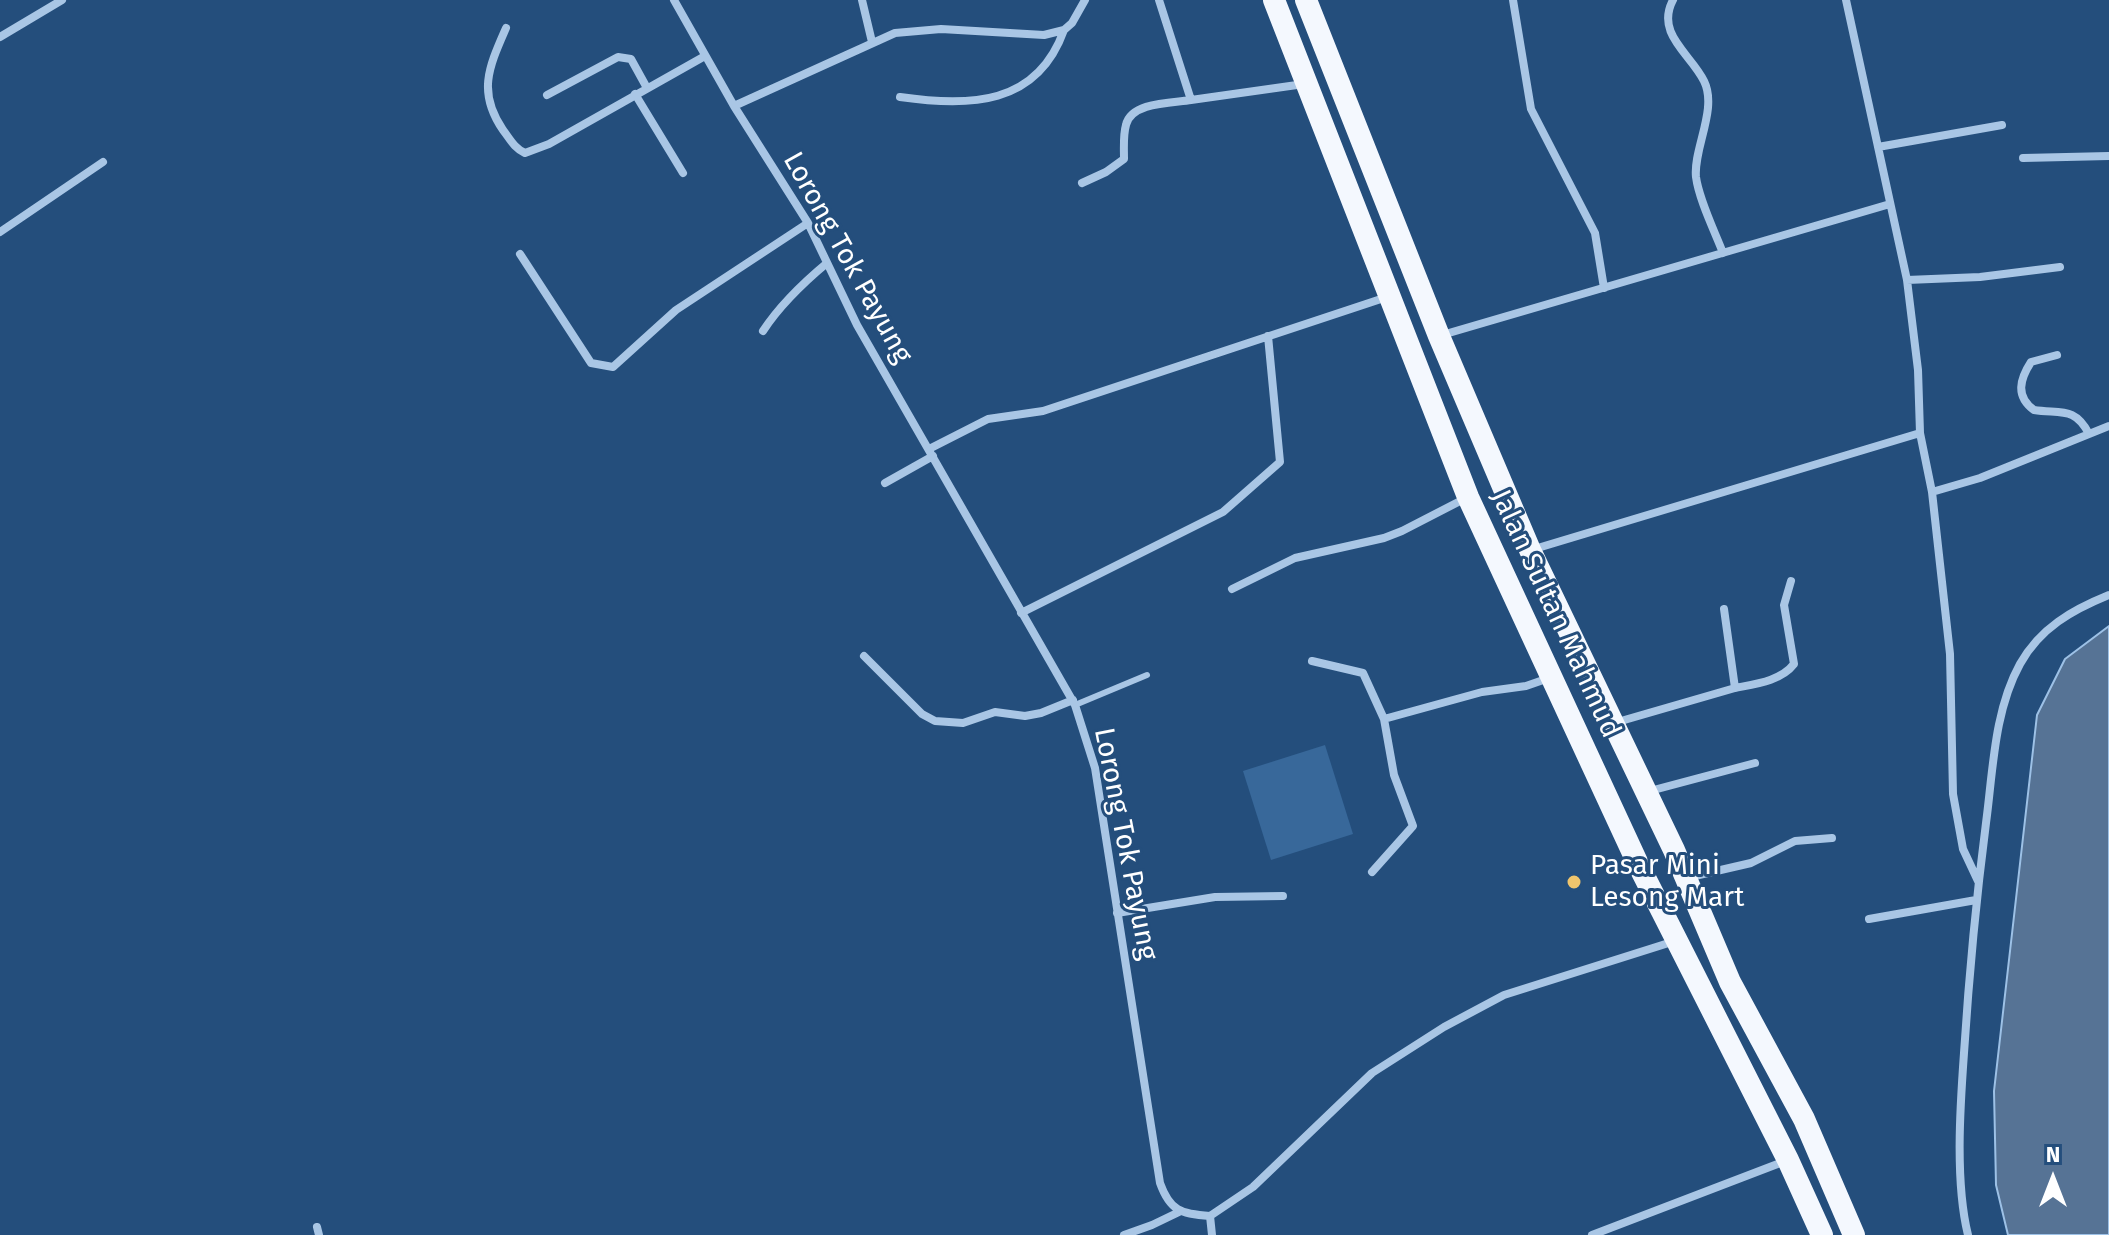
<!DOCTYPE html>
<html>
<head>
<meta charset="utf-8">
<style>
  body { margin:0 }
  #map { position:relative; width:2109px; height:1235px; overflow:hidden; background:#244e7c; font-family:"Fira Sans",sans-serif }
  canvas { display:block }
  .north { position:absolute; left:2013px; top:1139px; width:80px; height:80px; -webkit-text-stroke:6px #244e7c; paint-order:stroke; rotate:0deg; font-size:22px; font-weight:700; line-height:32px; text-align:center; color:#fff }
  .north::after { content:''; display:block; margin:auto; width:28px; height:36px; background:#fff; clip-path:polygon(50% 0,100% 100%,50% 72%,0 100%) }
</style>
</head>
<body>
<div id="map">
<canvas width="2109" height="1235"></canvas>
<div class="north">N</div>
</div>
<script>
const c = document.querySelector('canvas').getContext('2d');
c.lineJoin = 'round';
function fillPath(path, color) { c.fillStyle = color; c.fill(path, 'evenodd'); }
function stroke(path, color, width, dash) { c.strokeStyle = color; c.lineWidth = width; c.lineCap = dash ? 'butt' : 'round'; c.setLineDash(dash || []); c.stroke(path); }
function write(font, color, halo, rows, align = 'center') {
  c.font = font + ' "Fira Sans",sans-serif'; c.lineWidth = 6; c.setLineDash([]); c.textBaseline = 'middle'; c.strokeStyle = halo; c.fillStyle = color; for (const [text, x, y, turn = 0] of rows) {
    c.save(); c.translate(x, y); c.rotate((+turn || 0) * Math.PI / 180); c.textAlign = isNaN(turn) ? turn : align; if (halo) c.strokeText(text, 0, 0); c.fillText(text, 0, 0); c.restore();
  }
}
const green = new Path2D(`
  M1325,745L1353,834L1271,860L1243,771Z`);
const water = new Path2D(`
  M2109,626V1235H2008L1996,1185L1994,1091L2037,715L2065,659Z`);
const service = new Path2D(`
  M1075,705L1147,675`);
const minor = new Path2D(`
  M674,0L734,106L808,223L857,325L1075,705L1095,768L1160,1183C1170,1211 1181,1214 1210,1216L1253,1187L1372,1073L1444,1027L1504,995L1675,941
  M862,0L872,42
  M1159,0L1191,100L1304,84
  M1513,0L1531,109L1595,233L1604,288
  M1673,0C1655,34 1691,54 1704,81C1718,109 1693,149 1696,177C1699,200 1715,232 1723,253
  M1846,0L1907,280L1918,370L1920,433L1932,492L1950,654L1953,794L1963,849L1978,881
  M506,28C489,67 477,92 503,130C510,139 514,148 525,153L549,144L705,56
  M0,37L62,0
  M635,94L683,173
  M547,95L618,57L631,59L647,88
  M900,97C969,107 1037,106 1064,30
  M734,106L895,33L941,29L1044,35L1064,30L1072,23L1085,0
  M1878,147L2002,125
  M2023,158L2109,156
  M1082,183L1106,172L1124,159C1124,148 1123,135 1126,125C1131,102 1172,103 1191,100
  M0,232L103,162
  M520,254L591,363L613,367L676,310L808,223
  M1907,280L1980,277L2060,267
  M763,331C780,305 803,283 827,263
  M1442,335L1890,204
  M2057,355L2031,362C2020,379 2015,396 2034,410C2060,414 2075,406 2089,434
  M929,449L988,419L1043,411L1387,297
  M885,483L933,456
  M1932,492L1980,478L2109,426
  M1531,550L1920,433
  M1232,589L1295,558L1384,538L1402,531L1468,497
  M1021,613L1223,512L1280,462L1268,336
  M864,656L922,714L935,721L963,723L995,712L1025,716L1041,713L1073,700
  M1312,661L1363,673L1384,719L1482,692L1526,686L1549,678
  M1735,688C1755,684 1781,681 1794,664L1784,605L1791,581
  M1614,723L1735,688L1724,609
  M1646,792L1755,763
  M1372,872L1413,826L1394,775L1384,719
  M1686,878L1751,863L1795,841L1832,838
  M1117,913L1215,897L1283,896
  M1869,919L1976,900
  M1210,1216L1212,1235
  M317,1227L319,1235
  M1124,1235L1152,1225L1179,1212
  M1592,1235L1788,1160
  M1968,1235C1955,1182 1960,1108 1964,1053C1969,976 1976,900 1986,823C1993,771 1994,711 2020,664C2040,628 2072,610 2109,595`);
const trunk = new Path2D(`
  M1274,0L1468,497L1638,864L1788,1160L1822,1235
  M1306,0L1439,336L1530,550L1674,850L1730,982L1804,1119L1854,1235`);
const markers = [
  [1574,882,8,"#efc56d"]
];
const streetNames = [
  ["Lorong Tok Payung",847,258,61],
  ["Jalan Sultan Mahmud",1555,614,65],
  ["Lorong Tok Payung",1125,844,79]
];
const poiNames = [
  ["Pasar Mini",1590,866],
  ["Lesong Mart",1590,898]
];
fillPath(green, '#38689a');
fillPath(water, '#567395');
stroke(water, '#9dc1e6', 2);
stroke(service, '#a9c6e5', 6);
stroke(minor, '#a9c6e5', 8);
stroke(trunk, '#f4f8fe', 22);
for (const [x, y, r, color] of markers) { const dot = new Path2D(); dot.arc(x, y, r, 0, 2 * Math.PI); c.fillStyle = color; c.fill(dot); stroke(dot, '#244e7c', 3); }
write('28px', '#fff', '#244e7c', streetNames);
write('28px', '#fff', '#244e7c', poiNames, 'left');
</script>
</body>
</html>
